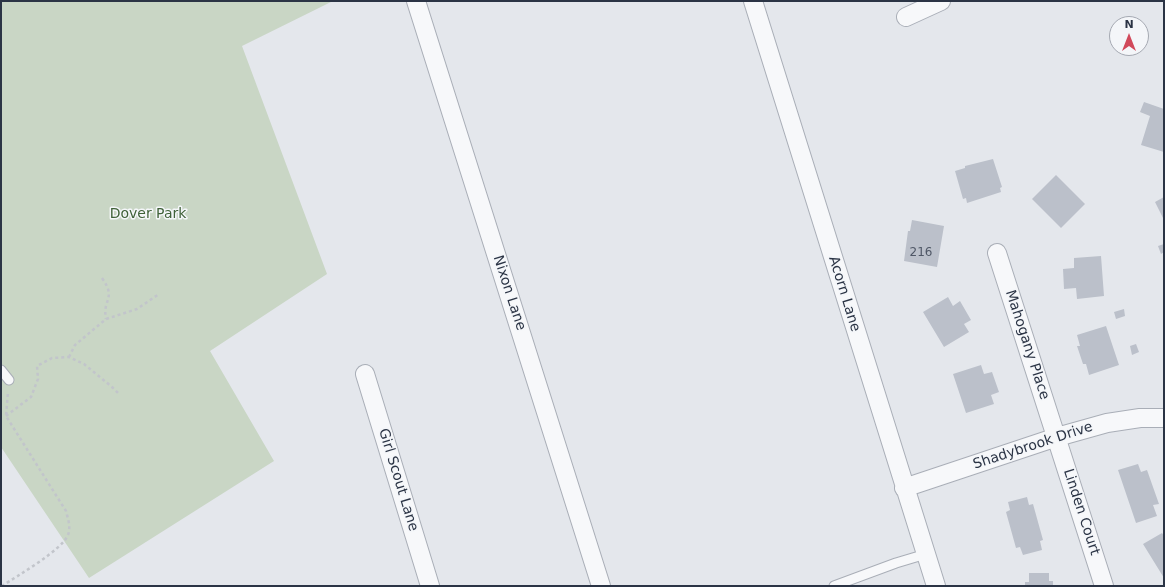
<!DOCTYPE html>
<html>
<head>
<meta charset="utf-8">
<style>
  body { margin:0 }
  #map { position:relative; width:1165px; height:587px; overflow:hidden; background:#e4e7ec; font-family:"DejaVu Sans",sans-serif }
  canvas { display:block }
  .frame { position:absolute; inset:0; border:2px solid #2b3445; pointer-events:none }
  .north { position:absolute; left:1109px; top:16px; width:40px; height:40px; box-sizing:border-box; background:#f4f6f9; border:1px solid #a4a8b1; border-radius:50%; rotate:0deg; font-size:11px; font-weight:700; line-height:16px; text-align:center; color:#2b3445 }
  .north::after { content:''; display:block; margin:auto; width:14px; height:18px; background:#d1495b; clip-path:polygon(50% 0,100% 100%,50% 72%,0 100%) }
</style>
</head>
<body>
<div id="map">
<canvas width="1165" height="587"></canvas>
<div class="frame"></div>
<div class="north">N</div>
</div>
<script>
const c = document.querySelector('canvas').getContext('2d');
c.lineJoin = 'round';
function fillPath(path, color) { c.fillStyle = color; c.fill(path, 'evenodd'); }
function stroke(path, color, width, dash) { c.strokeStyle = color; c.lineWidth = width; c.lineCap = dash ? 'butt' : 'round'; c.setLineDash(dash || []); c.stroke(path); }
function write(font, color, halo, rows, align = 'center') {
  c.font = font + ' "DejaVu Sans",sans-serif'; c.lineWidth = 3; c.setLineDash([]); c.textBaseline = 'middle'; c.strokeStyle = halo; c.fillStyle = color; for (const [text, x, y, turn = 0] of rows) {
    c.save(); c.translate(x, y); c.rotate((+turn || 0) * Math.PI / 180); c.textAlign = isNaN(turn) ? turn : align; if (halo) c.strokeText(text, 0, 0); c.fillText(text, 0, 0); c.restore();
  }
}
const green = new Path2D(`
  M1,1H333L242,46L327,274L210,351L274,461L89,578L1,447Z`);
const building = new Path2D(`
  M1144,102L1164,109V152L1141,145L1150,116L1140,112Z
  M993,159L1002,187L1000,188L1001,192L967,203L966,198L963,199L955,171L965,168V166Z
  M1056,175L1085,204L1061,228L1032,199Z
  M1164,197V220L1155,202Z
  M912,220L944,226L937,267L904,261L908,231H910Z
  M1164,244V252L1161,254L1158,246Z
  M1101,256L1104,296L1077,299L1076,288L1064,289L1063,269L1074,268V258Z
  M948,297L953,306L960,301L971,320L964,324L969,332L944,347L923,312Z
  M1124,309L1125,316L1116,319L1114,312Z
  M1106,326L1119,365L1089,375L1086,364H1083L1077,346H1080L1077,335Z
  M1136,344L1139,352L1132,355L1130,346Z
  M981,365L984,374L992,372L999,392L991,395L994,404L966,413L953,374Z
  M1138,464L1141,472L1147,470L1159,504L1153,505L1157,516L1136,523L1118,470Z
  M1027,497L1029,505L1033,504L1043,540L1040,541L1042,550L1023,555L1020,547L1016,548L1006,512L1010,510L1008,502Z
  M1162,533L1164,536V578L1143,544Z
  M1029,573H1049V581H1053V586H1025V582H1029Z`);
const path = new Path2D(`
  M102,278C117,299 102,299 106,319
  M69,357L75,345L106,319L137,309L159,294
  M6,416L31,397L38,379L37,366L52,358L69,357L84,364L112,387L118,393
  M2,586C17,576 62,550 68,535C71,527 68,519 66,511L6,416L8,392`);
const lane = new Path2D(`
  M1,370L9,380
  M834,586L896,563L926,554`);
const street = new Path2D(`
  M416,1L601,586
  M753,1L936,586
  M906,17L941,1
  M997,253L1104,586
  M365,374L430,586
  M904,488L1057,437L1107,423L1140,418H1164`);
const numberNames = [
  ["216",921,253]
];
const parkNames = [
  ["Dover Park",148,214]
];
const streetNames = [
  ["Nixon Lane",509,293,72],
  ["Acorn Lane",844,294,73],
  ["Mahogany Place",1027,345,72],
  ["Shadybrook Drive",1033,446,-18],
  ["Girl Scout Lane",398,480,73],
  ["Linden Court",1081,512,72]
];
fillPath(green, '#c9d6c5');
fillPath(building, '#bbc0ca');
stroke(lane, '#a9aeb7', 11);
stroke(street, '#a9aeb7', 20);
stroke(path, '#c2c5cb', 2.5, [3, 3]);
stroke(lane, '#f7f8fa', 9);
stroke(street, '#f7f8fa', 18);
write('12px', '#4f5766', null, numberNames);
write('14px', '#3f6138', '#f4f6f9', parkNames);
write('14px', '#2b3445', '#f4f6f9', streetNames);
</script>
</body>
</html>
